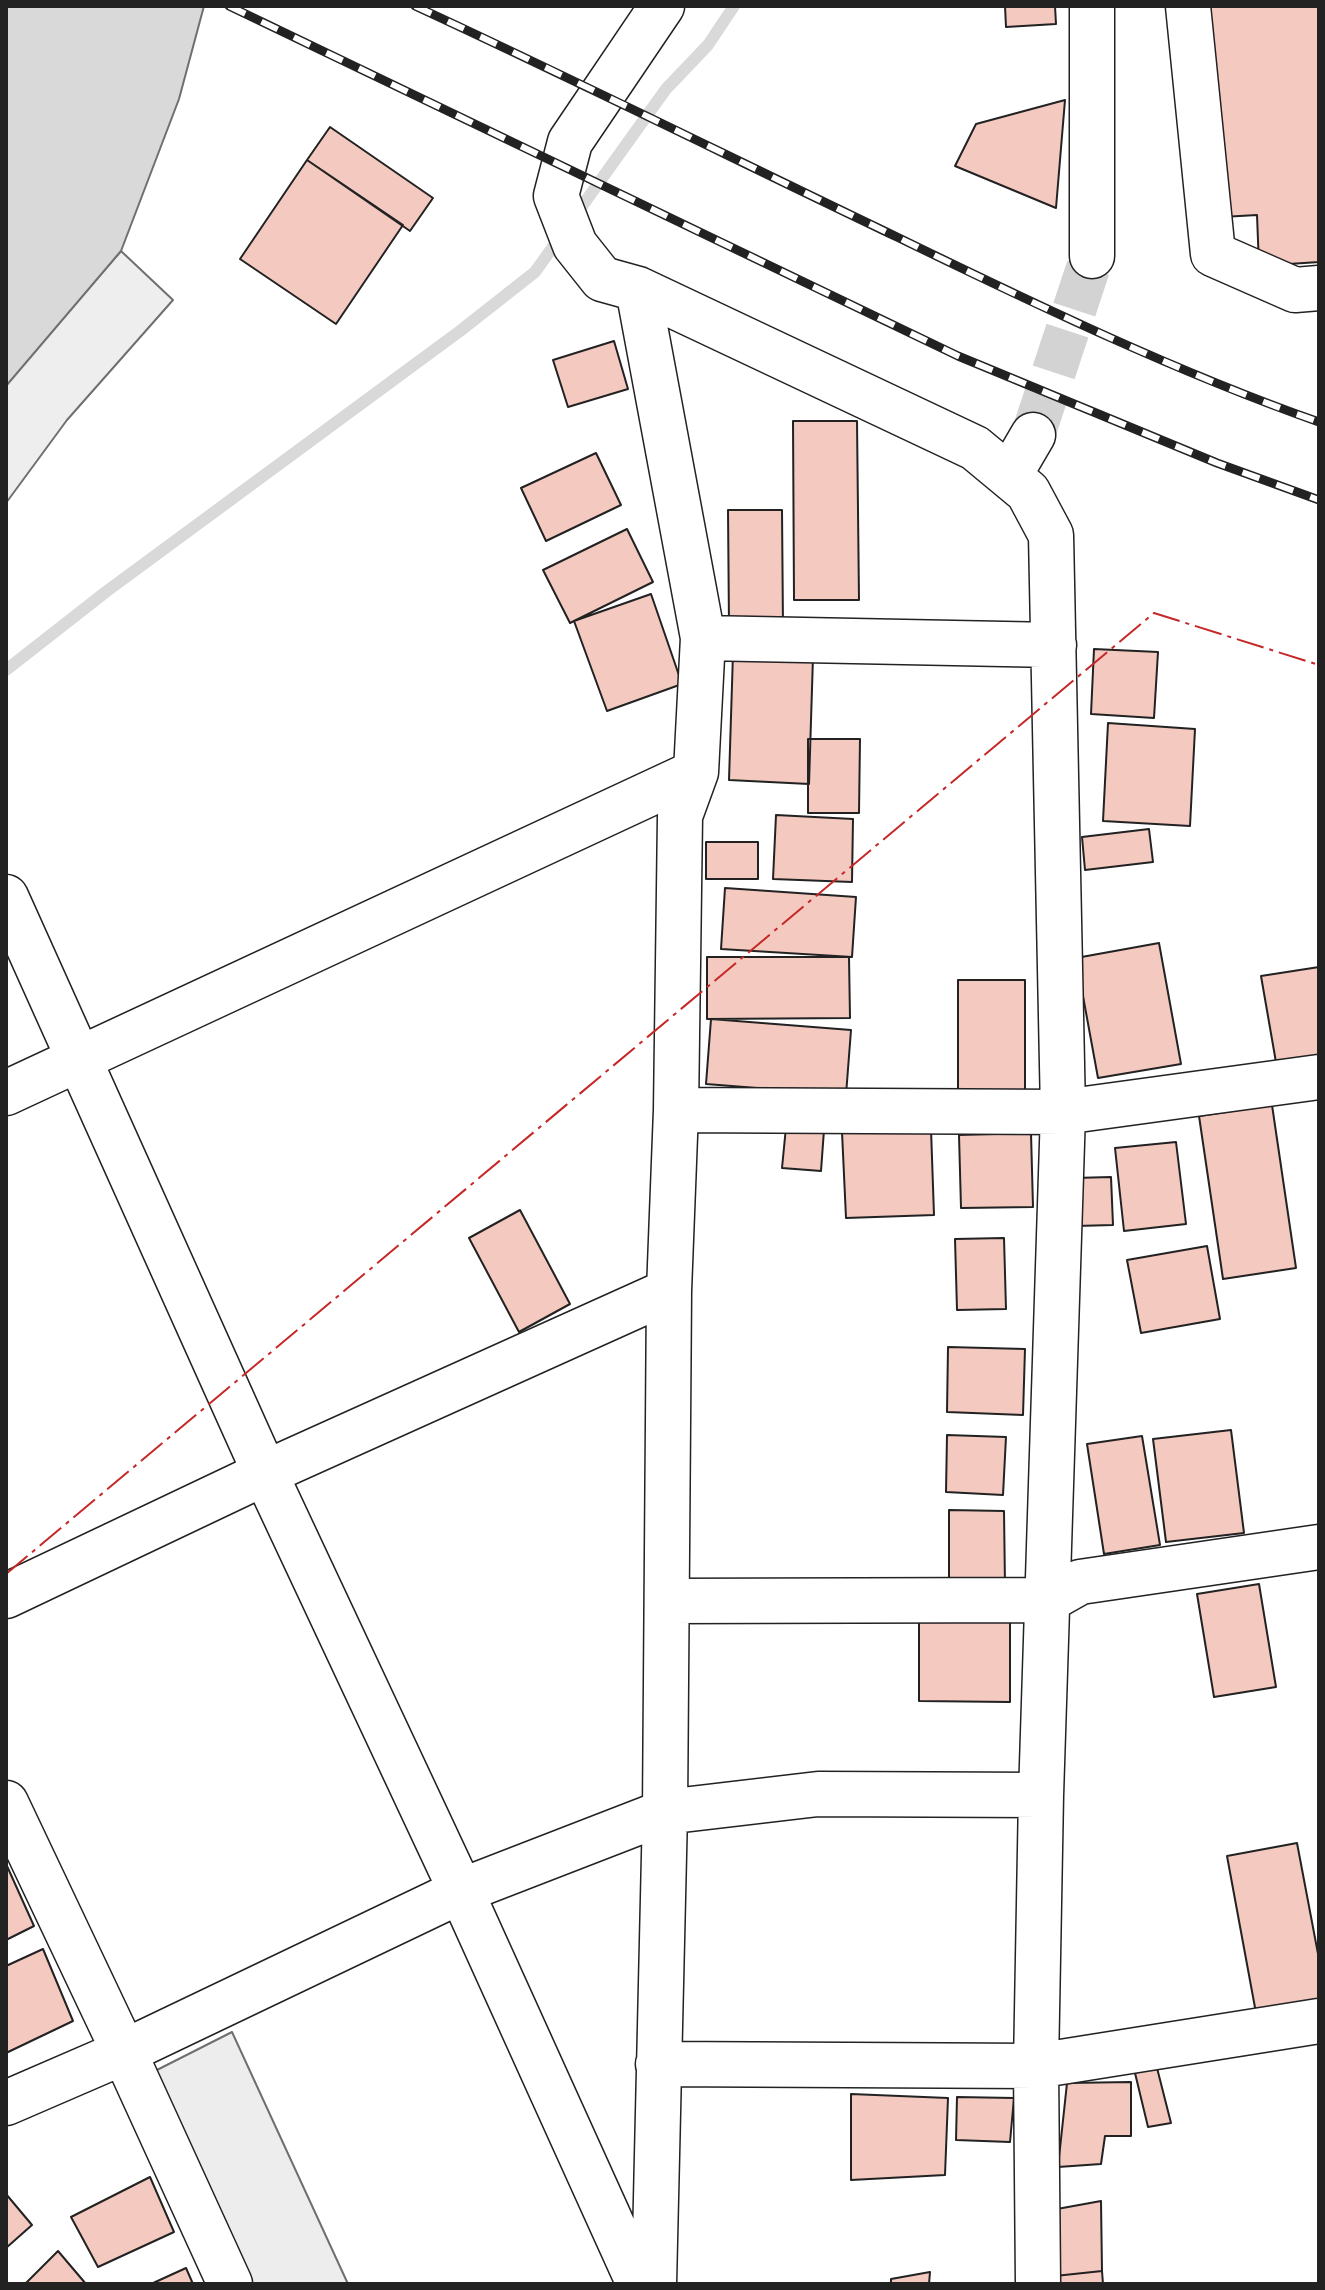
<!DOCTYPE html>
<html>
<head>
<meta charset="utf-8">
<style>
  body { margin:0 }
  #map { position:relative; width:1325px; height:2290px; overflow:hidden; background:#fff; font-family:"Sofia Sans Condensed",sans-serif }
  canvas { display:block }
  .frame { position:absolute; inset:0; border:8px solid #222; pointer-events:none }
</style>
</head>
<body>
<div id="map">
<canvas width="1325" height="2290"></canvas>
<div class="frame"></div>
</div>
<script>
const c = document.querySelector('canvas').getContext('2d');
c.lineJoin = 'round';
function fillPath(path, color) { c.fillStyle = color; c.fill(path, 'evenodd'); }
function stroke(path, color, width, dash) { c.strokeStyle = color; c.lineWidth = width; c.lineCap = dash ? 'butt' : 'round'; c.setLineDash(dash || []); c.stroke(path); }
const green = new Path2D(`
  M121,251L173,300L67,420L6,503V380Z`);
const parking = new Path2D(`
  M232,2032L348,2284H248L153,2072Z`);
const water = new Path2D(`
  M6,6H204L179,99L121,251L6,386Z`);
const stream = new Path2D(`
  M575,216L666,89L708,45L734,6
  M6,670L107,591L460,331L535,272L560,237`);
const building = new Path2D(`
  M1005,6H1055L1056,24L1006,27Z
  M1205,6H1319V262L1259,266L1257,215L1222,217Z
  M1065,100L1056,208L955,166L976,124Z
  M330,127L433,198L410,231L307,160Z
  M307,160L403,225L336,324L240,259Z
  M614,341L628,389L568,407L553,360Z
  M793,421H857L859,600H794Z
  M596,453L621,505L546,541L521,488Z
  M728,510H782L783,627H729Z
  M627,529L653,582L570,623L543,570Z
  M651,594L682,684L607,711L574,621Z
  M1094,649L1158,652L1154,718L1091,714Z
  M733,653L813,657L809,784L729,780Z
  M1108,723L1195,729L1190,826L1103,821Z
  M808,739H860L859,813H808Z
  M776,815L853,819L852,882L773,879Z
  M1149,829L1153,862L1085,870L1082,837Z
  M706,842H758V879H706Z
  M725,888L856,897L852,957L721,949Z
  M1159,943L1181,1064L1098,1078L1076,958Z
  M707,957H849L850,1018L707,1019Z
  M1319,967V1061L1277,1068L1261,976Z
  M958,980H1025V1096H958Z
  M711,1019L851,1030L846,1095L706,1084Z
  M1272,1105L1296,1268L1223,1279L1199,1116Z
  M786,1127L824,1130L821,1171L782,1168Z
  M931,1129L934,1215L846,1218L842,1132Z
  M1031,1133L1033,1207L961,1208L959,1135Z
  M1176,1142L1186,1224L1124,1231L1115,1148Z
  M1111,1177L1113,1225L1076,1226L1074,1178Z
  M520,1210L570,1304L519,1332L469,1238Z
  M1004,1238L1006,1309L957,1310L955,1239Z
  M1207,1246L1220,1319L1141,1333L1127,1260Z
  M948,1347L1025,1349L1023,1415L947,1412Z
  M1231,1430L1244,1533L1166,1542L1153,1439Z
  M947,1435L1006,1437L1003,1495L946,1492Z
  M1142,1436L1160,1545L1104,1554L1087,1444Z
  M949,1510L1004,1511L1005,1585H949Z
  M1259,1584L1276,1687L1214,1697L1197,1594Z
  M919,1617H1010V1702L919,1701Z
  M1297,1843L1319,1959V2002L1256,2013L1227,1856Z
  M7,1866L34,1926L6,1940V1867Z
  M43,1949L73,2021L6,2053V1966Z
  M1156,2064L1171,2123L1148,2127L1135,2073Z
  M1131,2082V2136H1105L1101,2164L1058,2167L1067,2083Z
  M851,2094L948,2098L945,2175L851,2180Z
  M957,2097L1014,2098L1010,2142L956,2140Z
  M150,2177L174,2232L98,2267L71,2217Z
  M6,2194L32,2225L6,2248Z
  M1101,2201L1102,2271L1055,2276L1057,2209Z
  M58,2251L86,2284H25Z
  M186,2268L193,2284H151Z
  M1102,2271L1103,2284H1054L1055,2276Z
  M930,2272L929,2284H891V2279Z`);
const minorTunnel = new Path2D(`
  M1033,435L1092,256`);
const minor = new Path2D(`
  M662,6L570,142L556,196L575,245L602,279L638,289L975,448L1028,492L1051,535L1063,1112L1041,1795L1036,2066L1038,2284
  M1188,6L1213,254L1295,290L1319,288
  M1092,256V6
  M638,289L703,638L1054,645
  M1009,476L1033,435
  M6,897L265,1473L669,1291L676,1110L680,816L696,772L703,638
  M6,1093L696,772
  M676,1110L1063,1112L1319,1077
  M6,1596L265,1473L461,1891L639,2284
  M667,1601L1048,1600L1080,1582L1319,1547
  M6,1803L124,2052L230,2284
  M658,2064L1036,2066L1319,2021
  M6,2103L124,2052L461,1891L665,1812L818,1794L1041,1795
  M654,2284L665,1812L669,1291`);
const rail = new Path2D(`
  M229,6L958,356L1217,463L1319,500
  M415,6C577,81 736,160 897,237C1035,304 1174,371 1319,422`);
const power = new Path2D(`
  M6,1574L1154,613L1319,665`);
fillPath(green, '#eee');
stroke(green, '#6f6f6f', 2);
fillPath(parking, '#ededed');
stroke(parking, '#6f6f6f', 2);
fillPath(water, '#d9d9d9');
stroke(water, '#6f6f6f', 2);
stroke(stream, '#d9d9d9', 12);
fillPath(building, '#f3c9c0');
stroke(building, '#222', 2);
stroke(minorTunnel, '#d3d3d3', 44, [44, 22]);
stroke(minor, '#222', 47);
stroke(minor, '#fff', 44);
stroke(rail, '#222', 9);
stroke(rail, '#fff', 6, [18]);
stroke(power, '#c62828', 2, [28, 6, 4, 6]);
</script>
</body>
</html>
